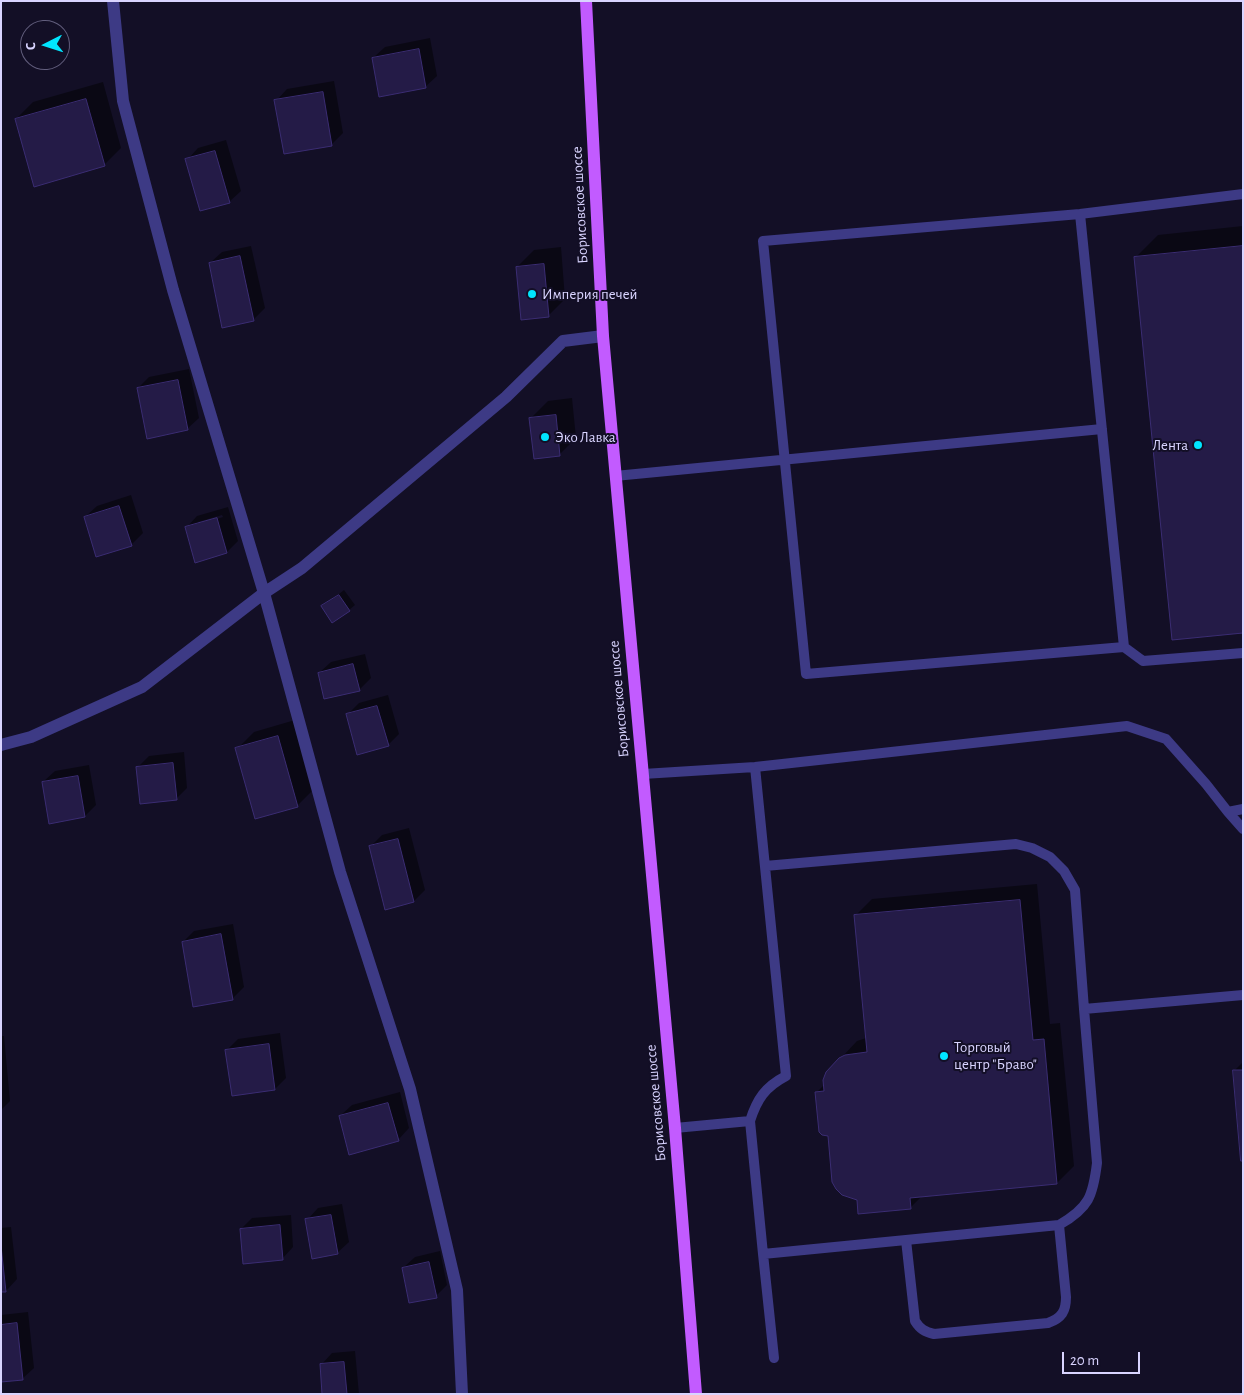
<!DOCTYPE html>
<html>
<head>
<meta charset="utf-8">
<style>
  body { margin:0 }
  #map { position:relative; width:1244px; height:1395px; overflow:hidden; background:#130f26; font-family:"Alegreya Sans",sans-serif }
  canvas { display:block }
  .frame { position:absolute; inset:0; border:2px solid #d9d4ff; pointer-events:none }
  .north { position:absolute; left:20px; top:20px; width:50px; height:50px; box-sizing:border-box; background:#130f26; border:1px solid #625e7d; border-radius:50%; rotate:265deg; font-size:14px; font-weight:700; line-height:20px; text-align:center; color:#d9d4ff }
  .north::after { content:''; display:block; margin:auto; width:18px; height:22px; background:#00e5ff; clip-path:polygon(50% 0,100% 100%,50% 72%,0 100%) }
  .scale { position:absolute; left:1062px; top:1352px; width:78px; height:22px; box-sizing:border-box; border:2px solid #d9d4ff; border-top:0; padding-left:6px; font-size:15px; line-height:18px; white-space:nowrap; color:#d9d4ff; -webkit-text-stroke:4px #130f26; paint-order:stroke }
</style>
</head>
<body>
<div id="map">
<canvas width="1244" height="1395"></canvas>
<div class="frame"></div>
<div class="north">С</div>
<div class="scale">20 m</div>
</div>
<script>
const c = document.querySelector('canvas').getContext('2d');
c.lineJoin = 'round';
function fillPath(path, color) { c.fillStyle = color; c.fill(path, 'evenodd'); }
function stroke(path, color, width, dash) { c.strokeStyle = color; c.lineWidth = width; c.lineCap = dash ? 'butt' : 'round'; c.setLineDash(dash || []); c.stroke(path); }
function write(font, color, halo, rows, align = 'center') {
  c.font = font + ' "Alegreya Sans",sans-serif'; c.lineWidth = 4; c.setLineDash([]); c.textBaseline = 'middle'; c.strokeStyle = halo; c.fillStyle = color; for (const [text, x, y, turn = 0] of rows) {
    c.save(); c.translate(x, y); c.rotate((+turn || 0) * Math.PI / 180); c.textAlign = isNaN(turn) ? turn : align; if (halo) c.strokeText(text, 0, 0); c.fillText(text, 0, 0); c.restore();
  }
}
const shadow = new Path2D(`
  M430,38L437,76L425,87L373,58L385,47Z
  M334,81L343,133L332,144L285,152L276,101L287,89Z
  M103,82L121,148L104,165L16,119L33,102Z
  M226,140L241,191L229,202L187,160L198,148Z
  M1243,226V632L1136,257L1158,235Z
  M251,246L265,308L253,320L210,263L222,252Z
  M561,247L565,299L548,316L517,267L534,250Z
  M189,369L199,418L187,429L138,388L149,377Z
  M572,398L576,438L559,455L531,418L548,401Z
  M131,495L143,533L131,545L85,517L97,506Z
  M228,507L238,541L227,552L186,528L197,516ZM222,515L223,517L198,525V522Z
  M344,590L355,605L349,610L323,607Z
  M365,654L371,678L359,690L319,673L331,662Z
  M388,695L399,734L388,745L347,715L359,703Z
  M295,720L314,789L297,806L237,749L254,732Z
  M184,752L187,788L176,799L138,767L149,756Z
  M89,765L96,805L85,816L43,782L55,771Z
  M409,828L425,890L414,901L370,847L382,835Z
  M1037,884L1050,1024L1060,1023L1074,1166L1057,1183L922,1196L910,1208L858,1199L829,1135L816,1093L825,1084L840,1059L857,1041L866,1038L855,916L872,899Z
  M233,924L244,987L233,998L183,942L194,931Z
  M280,1033L286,1078L275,1089L226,1051L238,1039Z
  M1,1036H4L10,1101L1,1110Z
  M1243,1062V1160L1234,1071Z
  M400,1092L409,1128L398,1140L340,1116L352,1105Z
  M342,1204L349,1242L337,1253L307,1220L318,1208Z
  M291,1215L293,1247L282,1259L241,1229L252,1218Z
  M11,1227L17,1279L6,1291H1V1228Z
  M440,1251L447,1285L436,1296L403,1268L415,1257Z
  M28,1312L34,1368L22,1379L1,1381V1315Z
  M355,1351L359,1394H323L321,1365L332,1353Z`);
const building = new Path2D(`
  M419,49L426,88L379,97L372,58Z
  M323,92L332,146L284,154L274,100Z
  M86,99L105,166L34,187L15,119Z
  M215,151L230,203L200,211L185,159Z
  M1243,246V633L1172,640L1134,257Z
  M240,256L254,321L222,328L209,263Z
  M544,264L549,317L521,320L516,267Z
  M178,380L188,430L147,439L137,388Z
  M556,415L560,456L534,459L529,418Z
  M119,506L132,546L96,557L84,517Z
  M217,518L227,553L195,563L185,527Z
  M339,595L350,611L332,623L321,606Z
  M353,664L360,691L324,699L318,673Z
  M377,706L389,746L357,755L346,714Z
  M278,736L298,807L255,819L235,748Z
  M173,763L177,800L140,804L136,767Z
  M78,776L85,817L49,824L42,782Z
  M398,839L414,902L385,910L369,846Z
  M1020,900L1033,1040L1044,1039L1057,1184L910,1198L911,1209L858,1214L857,1200L842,1195L836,1189L832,1182L828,1136L822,1135L819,1132L815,1092L824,1091L823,1080L826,1072L839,1058L845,1055L867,1052L854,915Z
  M221,934L233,1000L193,1007L182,942Z
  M269,1044L275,1090L232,1096L225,1050Z
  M1233,1070H1243V1161H1241Z
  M388,1103L399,1141L349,1155L339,1116Z
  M331,1215L338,1254L312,1259L305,1219Z
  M280,1225L283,1260L243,1264L240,1229Z
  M1,1246L6,1292H1Z
  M429,1262L437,1298L409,1303L402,1268Z
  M17,1323L23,1380L1,1382V1325Z
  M344,1362L347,1394H322L320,1364Z`);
const lane = new Path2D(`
  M1080,214L1124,647L1143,661L1243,653
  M615,476L1102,429
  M1124,647L806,674L763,241L1080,214L1243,194
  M755,767L786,1076C765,1087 757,1099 750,1121L763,1254L1059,1225C1089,1208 1093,1196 1097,1163L1084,1009
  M643,774L755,767L1127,726L1166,739L1206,784L1228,812L1243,809
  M1228,812L1243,829
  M765,866L1016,844L1032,848L1050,857L1064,871L1075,890L1084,1009L1243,995
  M675,1128L750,1121
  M906,1240L915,1321C920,1329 925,1332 934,1334L1048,1323C1062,1318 1066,1311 1066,1297L1059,1225
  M763,1254L774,1358`);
const street = new Path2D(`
  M113,1L123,101L173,290L264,593L340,872L410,1089L457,1290L462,1394
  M1,745L31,737L142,687L264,593L302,568L506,397L563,341L603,336`);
const primary = new Path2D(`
  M586,1L603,336L675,1128L696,1394`);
const markers = [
  [532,294,5,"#00e5ff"],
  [545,437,5,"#00e5ff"],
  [1198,445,5,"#00e5ff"],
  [944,1056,5,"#00e5ff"]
];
const streetNames = [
  ["Борисовское шоссе",580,205,-93],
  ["Борисовское шоссе",619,699,-95],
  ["Борисовское шоссе",656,1103,-95]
];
const poiNames = [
  ["Империя печей",542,294],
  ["Эко Лавка",555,437],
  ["Лента",1188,445,"right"],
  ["Торговый",954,1047],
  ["центр \"Браво\"",954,1064]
];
fillPath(shadow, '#0007');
fillPath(building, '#241b47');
stroke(building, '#3b2d73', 1);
stroke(lane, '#3d3a85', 10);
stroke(street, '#3d3a85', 12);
stroke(primary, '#c25bff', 12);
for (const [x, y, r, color] of markers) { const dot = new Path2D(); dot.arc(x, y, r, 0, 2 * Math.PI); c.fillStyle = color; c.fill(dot); stroke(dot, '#130f26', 2); }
write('15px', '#d9d4ff', '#130f26', streetNames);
write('15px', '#d9d4ff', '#130f26', poiNames, 'left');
</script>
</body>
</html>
